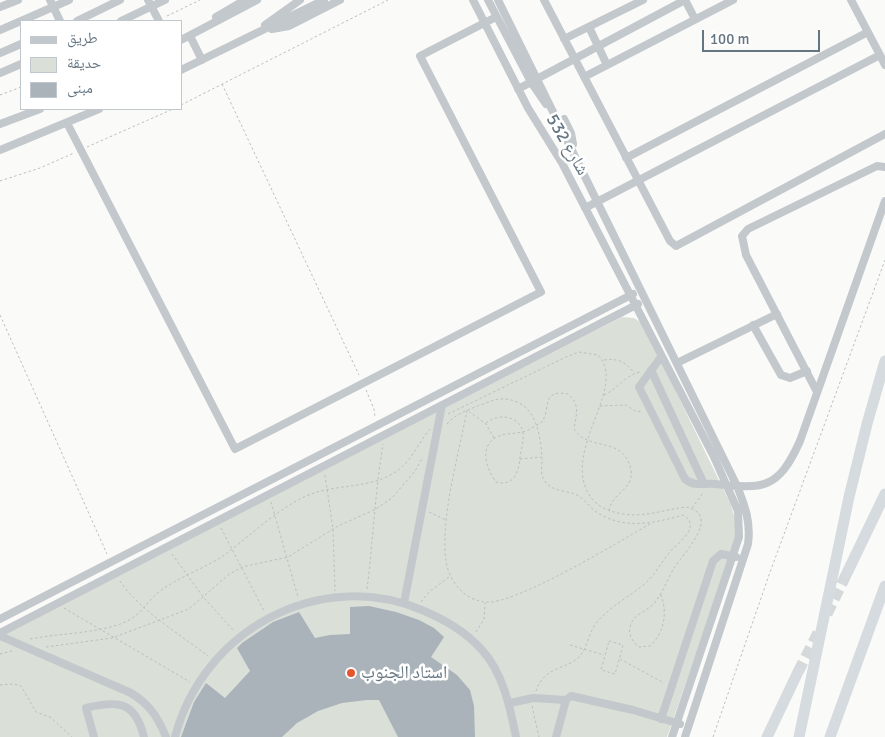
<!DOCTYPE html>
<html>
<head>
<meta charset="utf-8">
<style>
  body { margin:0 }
  #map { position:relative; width:885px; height:737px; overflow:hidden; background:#fafaf8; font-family:Signika,"Noto Naskh Arabic",sans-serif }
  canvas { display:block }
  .legend { position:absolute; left:20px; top:20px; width:162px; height:90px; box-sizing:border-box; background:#fff; border:1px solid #c1c8cd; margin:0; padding:6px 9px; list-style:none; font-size:15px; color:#657683 }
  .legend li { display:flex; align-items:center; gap:10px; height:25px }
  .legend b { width:25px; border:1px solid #c1c8cd }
  .scale { position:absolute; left:702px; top:30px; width:118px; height:22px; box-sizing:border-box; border:2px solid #657683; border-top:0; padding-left:6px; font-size:15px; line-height:18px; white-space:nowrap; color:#657683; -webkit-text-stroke:4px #fff; paint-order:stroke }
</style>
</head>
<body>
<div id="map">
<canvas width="885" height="737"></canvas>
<ul class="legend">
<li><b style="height:6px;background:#c3c8cc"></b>طريق</li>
<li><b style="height:14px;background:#dadfd7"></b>حديقة</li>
<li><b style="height:14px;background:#aab3b9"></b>مبنى</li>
</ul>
<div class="scale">100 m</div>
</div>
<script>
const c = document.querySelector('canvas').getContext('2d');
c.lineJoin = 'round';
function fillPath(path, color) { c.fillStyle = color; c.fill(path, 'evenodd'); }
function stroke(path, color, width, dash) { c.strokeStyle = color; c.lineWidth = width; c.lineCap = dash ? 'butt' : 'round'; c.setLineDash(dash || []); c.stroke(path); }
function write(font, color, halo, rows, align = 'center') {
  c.font = font + ' Signika,"Noto Naskh Arabic",sans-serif'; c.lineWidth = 5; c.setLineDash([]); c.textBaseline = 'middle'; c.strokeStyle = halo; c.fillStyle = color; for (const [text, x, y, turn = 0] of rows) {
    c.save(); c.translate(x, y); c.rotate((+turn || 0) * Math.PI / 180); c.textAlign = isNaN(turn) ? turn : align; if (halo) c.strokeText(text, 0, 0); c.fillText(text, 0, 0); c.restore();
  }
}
const green = new Path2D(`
  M622,317L634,318L643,324L731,505L736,522L735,538L728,562L667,737H0V635Z`);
const building = new Path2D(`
  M369,606L396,612L419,620L434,628L444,637L431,657L457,675L470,690L474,706L475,737H398L379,700H367L342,703L318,711L297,723L282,737H181L194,702L206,683L225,698L250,671L237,648L242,643L273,622L299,612L315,638L330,635L350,634V607Z`);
const highwayTunnel = new Path2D(`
  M827,614L847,573
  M798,672L820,629`);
const path = new Path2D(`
  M167,16L200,0
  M222,84L359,375
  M0,95L21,87
  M181,105L388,0
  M87,147L173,109
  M0,181L40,168L74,153
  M0,315L107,554
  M604,360C618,358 626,362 634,373
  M366,390L374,409L375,417
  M604,395C616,390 627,374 640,372
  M600,406L626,405L637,412L641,411
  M448,414L566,357L579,352L598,355C629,387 560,451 590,496C599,510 617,514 633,515C651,515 669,509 686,507C723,515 682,555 674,568C668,578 663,592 656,601C649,611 635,613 631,624C627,633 632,641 639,647L650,646C665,633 668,610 660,593
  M486,423C498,413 520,415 523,433C524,441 521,449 520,457C519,472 514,487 496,482C486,469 478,444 499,436C506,433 514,434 522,432C529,431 536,425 542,422C551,408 541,389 568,394C581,406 576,414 574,429C587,450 617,438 628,461C641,489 612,490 609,511
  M447,424C458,411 477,407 491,401C501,398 507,398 517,402C537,410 541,439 542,458C542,466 540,474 544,480C552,492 564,490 575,494C584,498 590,508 598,513C625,530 655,523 683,515C703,527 677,543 669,553C660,564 654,577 642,586C627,598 610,607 597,622C589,631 588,646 580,656C567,670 545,665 536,691
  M494,438L486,424L467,410C459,454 440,518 446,561C449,581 464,600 485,602C514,606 620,541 650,524
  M520,459L541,457
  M325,475L333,529L335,591
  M271,502L298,597
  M692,508L703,493
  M429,512L446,520
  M221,528L264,611
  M172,554L204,598L234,631
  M120,581C138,609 181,635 208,656
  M367,589C373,541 375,492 383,444
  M421,602L429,592L449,577
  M64,608L190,682
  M476,632L484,619L485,603
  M30,639C61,633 93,634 123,623C141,616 146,602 160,591C179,577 203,569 223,556C250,536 276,510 306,496C338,482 376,491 403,466C414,456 420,440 430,429
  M609,641L623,645L615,674L601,670Z
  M570,645L604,655
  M46,647L112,638L189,609L228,575L242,567L288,557L338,526L376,509L392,498L415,471L423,457
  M0,654L12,651
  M620,659L664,683
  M0,685L13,684L21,686L36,712L50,717L72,737
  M532,706L539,737
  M713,737L769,575L885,260`);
const minor = new Path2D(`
  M50,0L60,21
  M148,0L159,21
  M473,0L528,108L562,163L714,457L738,511L739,537L672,737
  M488,0L531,82L546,104
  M498,0L737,486C745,506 751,522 748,544L685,737
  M544,0L670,241L676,246L885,134
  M685,0L695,19
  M0,7L18,0
  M216,17L245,0
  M77,21L120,0
  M121,21L165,0
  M265,25L300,0
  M589,27L607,65
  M272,29L289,26L340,0
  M0,30L69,0
  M190,36L202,60
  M564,39L643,0
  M181,40L257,0
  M0,53L21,44
  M880,55L885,65
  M181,70L324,0
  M0,73L21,64
  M584,77L733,0
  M518,89L685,0
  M564,119L571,133L573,144
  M67,123L235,449L541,292L420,56L496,17
  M0,124L40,109
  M0,150L99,109
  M626,158L868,32
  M585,208L880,55L851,0
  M753,325L781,375L790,378L807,371
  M661,357L639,387L685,479C694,487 704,483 715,484C763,489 778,490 800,441L885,201
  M677,363L777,314
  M651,370L704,484
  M817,392L746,255L742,236L748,229L877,166L885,167
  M404,603L442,405
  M0,619L633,294
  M0,633L638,304
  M0,636L131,693C149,704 158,717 166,737
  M510,703L533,698L566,700
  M661,719L713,561L721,554L736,557
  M94,737L86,708C118,700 135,701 144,737
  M175,737C203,630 319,567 422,610C445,620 465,631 482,650C503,673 510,707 516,737
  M556,737L566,700L571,696L633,710L680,724`);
const highway = new Path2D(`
  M847,573L885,494
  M767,737L798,672
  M799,737L849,497L867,424L885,361
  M830,737L885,586`);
const markers = [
  [351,673,5,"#e4572e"]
];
const streetNames = [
  ["شارع 532",567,145,60]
];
const poiNames = [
  ["استاد الجنوب",361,673]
];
fillPath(green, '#dadfd7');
fillPath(building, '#aab3b9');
stroke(highwayTunnel, '#d5d9db', 11, [11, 5.5]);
stroke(path, '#bbbfc2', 1, [2.5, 2.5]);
stroke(minor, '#c3c8cc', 8);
stroke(highway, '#d6dbdf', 11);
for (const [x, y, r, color] of markers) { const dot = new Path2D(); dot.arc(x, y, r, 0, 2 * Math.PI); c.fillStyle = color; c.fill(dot); stroke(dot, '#fff', 2); }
write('18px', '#657683', '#fff', streetNames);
write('18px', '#657683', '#fff', poiNames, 'left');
</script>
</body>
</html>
